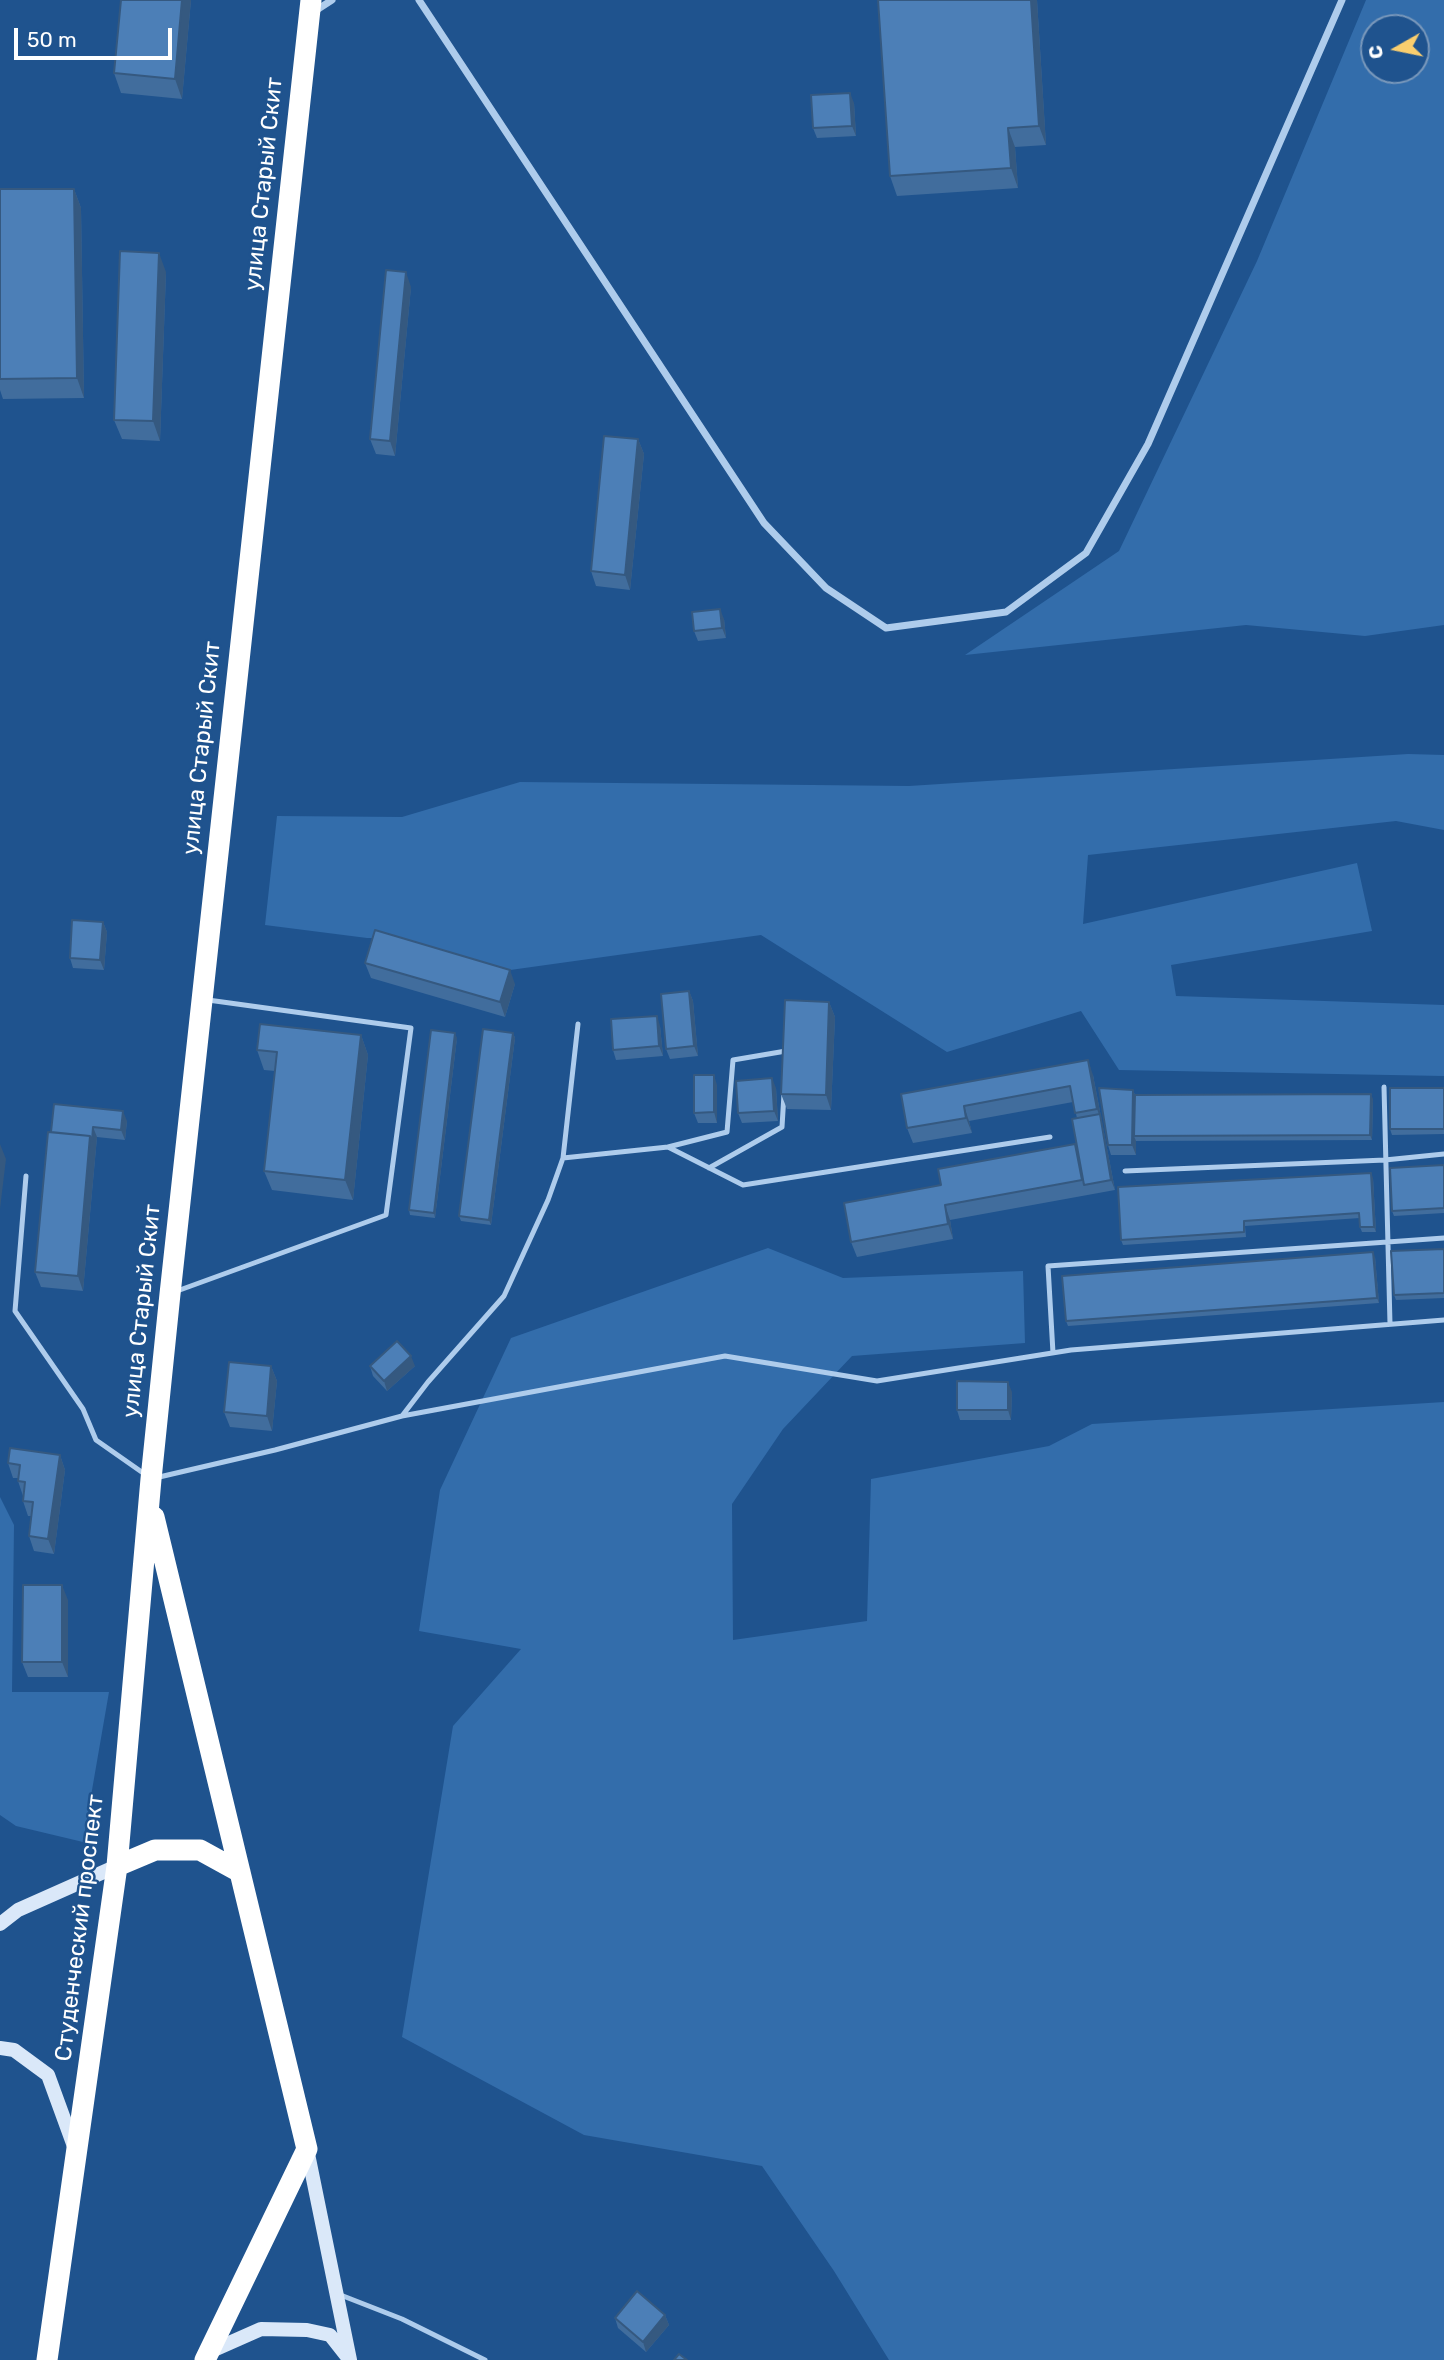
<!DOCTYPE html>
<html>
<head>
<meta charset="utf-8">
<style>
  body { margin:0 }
  #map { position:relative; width:1444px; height:2360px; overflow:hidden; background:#1f538e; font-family:Rubik,sans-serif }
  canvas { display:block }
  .north { position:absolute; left:1360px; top:14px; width:70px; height:70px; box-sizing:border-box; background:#1f538e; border:2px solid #7998bb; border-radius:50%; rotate:261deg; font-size:19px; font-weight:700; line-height:28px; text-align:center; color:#fff }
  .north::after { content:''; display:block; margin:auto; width:24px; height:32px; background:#face6e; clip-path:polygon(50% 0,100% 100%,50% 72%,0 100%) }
  .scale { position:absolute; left:14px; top:28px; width:158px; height:32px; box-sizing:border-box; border:4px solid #fff; border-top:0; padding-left:9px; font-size:21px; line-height:24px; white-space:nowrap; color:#fff; -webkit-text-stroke:5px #1f538e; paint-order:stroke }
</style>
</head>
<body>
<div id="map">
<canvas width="1444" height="2360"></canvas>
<div class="north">С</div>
<div class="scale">50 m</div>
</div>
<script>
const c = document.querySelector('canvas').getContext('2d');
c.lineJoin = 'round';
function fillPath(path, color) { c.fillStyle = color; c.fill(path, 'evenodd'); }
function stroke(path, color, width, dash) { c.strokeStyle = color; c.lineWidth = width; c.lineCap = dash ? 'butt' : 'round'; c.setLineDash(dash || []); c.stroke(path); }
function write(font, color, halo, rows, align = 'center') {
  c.font = font + ' Rubik,sans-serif'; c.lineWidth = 5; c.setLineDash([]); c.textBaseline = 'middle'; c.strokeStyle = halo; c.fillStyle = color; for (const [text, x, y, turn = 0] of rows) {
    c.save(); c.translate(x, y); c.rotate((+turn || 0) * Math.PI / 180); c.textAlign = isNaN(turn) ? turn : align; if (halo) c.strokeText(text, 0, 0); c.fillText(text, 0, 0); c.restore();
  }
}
const green = new Path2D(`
  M1366,0H1444V625L1365,636L1246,625L965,655L1119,551L1257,261ZM1374,28H1416V70H1374Z
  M1408,754L1444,755V830L1396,821L1088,855L1083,924L1357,863L1372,931L1171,965L1176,996L1444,1005V1076L1119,1070L1081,1011L947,1052L761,935L503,971L385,938H367L265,925L277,816L402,817L520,782L909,786Z
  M768,1248L843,1278L1023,1271L1025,1343L852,1356L783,1429L732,1504L733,1640L867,1621L871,1479L1049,1446L1092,1424L1444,1402V2360H889L834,2271L762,2166L584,2135L402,2037L453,1726L521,1649L419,1631L440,1490L511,1338Z
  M0,1497L14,1525L12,1692H109L83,1842L16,1826L0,1815Z`);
const lane = new Path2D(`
  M1384,1087L1390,1324
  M668,1147L727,1132L733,1060L786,1051
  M563,1158L578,1024
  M709,1168L782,1127L784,1094
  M1125,1171L1385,1160L1444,1154
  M26,1176L15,1311L83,1409L96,1440L146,1475
  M177,1291L386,1215L411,1028L208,1000
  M1053,1353L1048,1266L1444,1238
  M402,1416L725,1356L877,1381L1071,1350L1444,1320
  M155,1478L275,1450L402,1416L428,1382L504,1296L548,1200L563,1158L668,1147L743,1185L1050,1137
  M338,2294L402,2319L485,2360`);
const street = new Path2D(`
  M419,0L764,523L826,588L886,628L1006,612L1086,553L1148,444L1342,0
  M315,11L332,0`);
const secondary = new Path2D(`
  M0,1924L18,1910L117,1866
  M0,2048L14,2050L48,2075L75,2149
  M307,2149L350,2360
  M209,2352L261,2329L307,2330L330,2335L349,2359`);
const highway = new Path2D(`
  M154,1517L307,2149L205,2360
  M117,1866L155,1850H200L240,1872
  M47,2360L117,1866L151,1479L170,1294L311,0`);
const wall = new Path2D(`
  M191,0L182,99L121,93L114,73Z
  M878,0H1037L1046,145L1015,147L1018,188L897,196L890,176Z
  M854,103L856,136L817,138L813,128Z
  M0,189H74L81,208L84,398L3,399L0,390Z
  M166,272L160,441L122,439L114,420Z
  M411,287L395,456L376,454L370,439Z
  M638,439L644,454L630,590L596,586L591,571Z
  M724,619L726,638L698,641L694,631Z
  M103,922L107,932L104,970L73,968L70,958Z
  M365,963L515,984L505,1017L371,978Z
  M689,991L693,1001L698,1056L670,1059L666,1049Z
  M829,1002L835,1017L831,1110L787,1109L781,1094Z
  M660,1026L663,1056L616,1060L613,1050Z
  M513,1033L515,1038L491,1225L461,1221L459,1216Z
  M361,1035L368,1055L353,1200L272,1190L264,1171L275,1071L264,1070L257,1050Z
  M457,1038L435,1218L410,1215L409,1210Z
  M1093,1075L1115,1190L950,1220L953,1239L857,1257L851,1242L941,1185L1077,1149V1118L1073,1102L969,1121L972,1133L913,1143L907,1128L901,1094Z
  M717,1085V1123H698L694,1113Z
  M776,1088L778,1121L742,1123L738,1113Z
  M1444,1088V1134L1392,1135L1390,1129Z
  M1133,1090L1135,1095L1373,1099L1372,1140L1136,1141V1155H1111L1108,1145Z
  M127,1121L125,1140L97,1137L83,1291L41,1287L35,1272L48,1132Z
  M1444,1165V1213L1394,1216L1392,1211Z
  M1373,1178L1376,1232H1362L1360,1227V1218L1245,1226L1246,1237L1123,1245L1121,1240Z
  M1444,1249V1298L1396,1300L1394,1295Z
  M1375,1257L1379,1303L1068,1326L1066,1321Z
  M271,1366L277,1381L272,1431L230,1427L224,1412Z
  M370,1366H415L387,1391L373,1376Z
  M1012,1392L1011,1420H960L957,1410Z
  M60,1455L65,1470L54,1554L34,1551L29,1536L31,1516H28L23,1501V1496L18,1481V1478H13L8,1463Z
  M68,1600V1677H28L22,1662Z
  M665,2315L669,2325L646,2352L618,2328L615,2318Z`);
const shadedWall = new Path2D(`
  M182,0H191L182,99L175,79Z
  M1031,0H1037L1046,145L1039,126Z
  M850,93L854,103L856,136L852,126Z
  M1008,128L1015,147L1018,188L1011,168Z
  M74,189L81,208L84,398L77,378Z
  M159,253L166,272L160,441L153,421Z
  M406,272L411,287L395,456L390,441Z
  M638,439L644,454L630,590L625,575Z
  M720,609L724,619L726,638L722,628Z
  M103,922L107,932L104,970L100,960Z
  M510,970L515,984L505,1017L500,1002Z
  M689,991L693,1001L698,1056L694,1046Z
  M829,1002L835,1017L831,1110L826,1095Z
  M657,1016L660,1026L663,1056L659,1046Z
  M455,1033L457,1038L435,1218L434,1213Z
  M513,1033L515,1038L491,1225L489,1220Z
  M361,1035L368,1055L353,1200L345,1180Z
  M1088,1060L1093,1075L1115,1190L1111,1180L1101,1120L1097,1109Z
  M714,1075L717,1085V1123L714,1112Z
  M772,1078L776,1088L778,1121L774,1111Z
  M1133,1090L1137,1100L1134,1136L1136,1141V1155L1132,1145Z
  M1371,1094L1373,1099L1372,1140L1370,1135Z
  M964,1106L969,1121L972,1133L966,1118Z
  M123,1111L127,1121L125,1140L121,1130Z
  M93,1127L97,1137L83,1291L78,1276L90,1136Z
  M0,1144L6,1159L0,1209Z
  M1371,1173L1373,1178L1376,1232L1374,1227Z
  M945,1205L950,1220L953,1239L948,1224Z
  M1373,1252L1375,1257L1379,1303L1377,1298Z
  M411,1356L415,1366L387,1391L384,1381Z
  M271,1366L277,1381L272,1431L267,1416Z
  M1008,1382L1012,1392L1011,1420L1008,1410Z
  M60,1455L65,1470L54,1554L48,1539Z
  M62,1585L68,1600V1677L62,1662Z
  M665,2315L669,2325L646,2352L643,2342Z`);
const building = new Path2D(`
  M121,0H182L175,79L114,73Z
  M878,0H1031L1039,126L1008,128L1011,168L890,176Z
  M850,93L852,126L813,128L811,95Z
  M0,189H74L77,378L0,379Z
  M120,251L159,253L153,421L114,420Z
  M386,270L406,272L390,441L370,439Z
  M604,436L638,439L625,575L591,571Z
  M720,609L722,628L694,631L692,612Z
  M72,920L103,922L100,960L70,958Z
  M375,930L510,970L500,1002L365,963Z
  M689,991L694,1046L666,1049L661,994Z
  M785,1000L829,1002L826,1095L781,1094Z
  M657,1016L659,1046L613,1050L611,1019Z
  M260,1024L361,1035L345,1180L264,1171L277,1052L257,1050Z
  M483,1029L513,1033L489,1220L459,1216Z
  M431,1030L455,1033L434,1213L409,1210Z
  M1088,1060L1097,1109L1075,1113L1070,1086L964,1106L966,1118L907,1128L901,1094Z
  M694,1075H714V1112L694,1113Z
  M772,1078L774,1111L738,1113L736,1081Z
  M1099,1088L1133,1090L1132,1145H1108Z
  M1390,1088H1444V1129H1390Z
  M1371,1094L1370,1135L1134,1136L1135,1095Z
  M54,1104L123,1111L121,1130L93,1127L92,1141L90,1136L51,1132Z
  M1100,1114L1111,1180L1084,1185L1072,1119Z
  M48,1132L90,1136L78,1276L35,1272Z
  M1075,1144L1082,1180L945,1205L948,1224L851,1242L844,1203L941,1185L938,1169Z
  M1444,1165V1208L1392,1211L1390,1168Z
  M1371,1173L1374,1227H1360L1359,1213L1244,1221V1232L1121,1240L1118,1187Z
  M1444,1249V1293L1394,1295L1391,1251Z
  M1373,1252L1377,1298L1066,1321L1062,1276Z
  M397,1341L411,1356L384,1381L370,1366Z
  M229,1362L271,1366L267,1416L224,1412Z
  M957,1381L1008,1382V1410H957Z
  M10,1448L60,1455L48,1539L29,1536L33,1502L23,1501L25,1482L18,1481L20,1465L8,1463Z
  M23,1585H62V1662H22Z
  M637,2291L665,2315L643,2342L615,2318Z
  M679,2354L687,2360H674Z`);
const streetNames = [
  ["улица Старый Скит",264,184,-84],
  ["улица Старый Скит",202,748,-84],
  ["улица Старый Скит",142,1311,-84],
  ["Студенческий проспект",80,1928,-83]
];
fillPath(green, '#336dab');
stroke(lane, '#aeccec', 5);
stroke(street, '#aeccec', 7);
stroke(secondary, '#dae8f9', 14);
stroke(highway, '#fff', 21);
fillPath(wall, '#416d9d');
fillPath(shadedWall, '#355980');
fillPath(building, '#4c7fb7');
stroke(building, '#355980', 2);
write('23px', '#fff', '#1f538e', streetNames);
</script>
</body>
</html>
